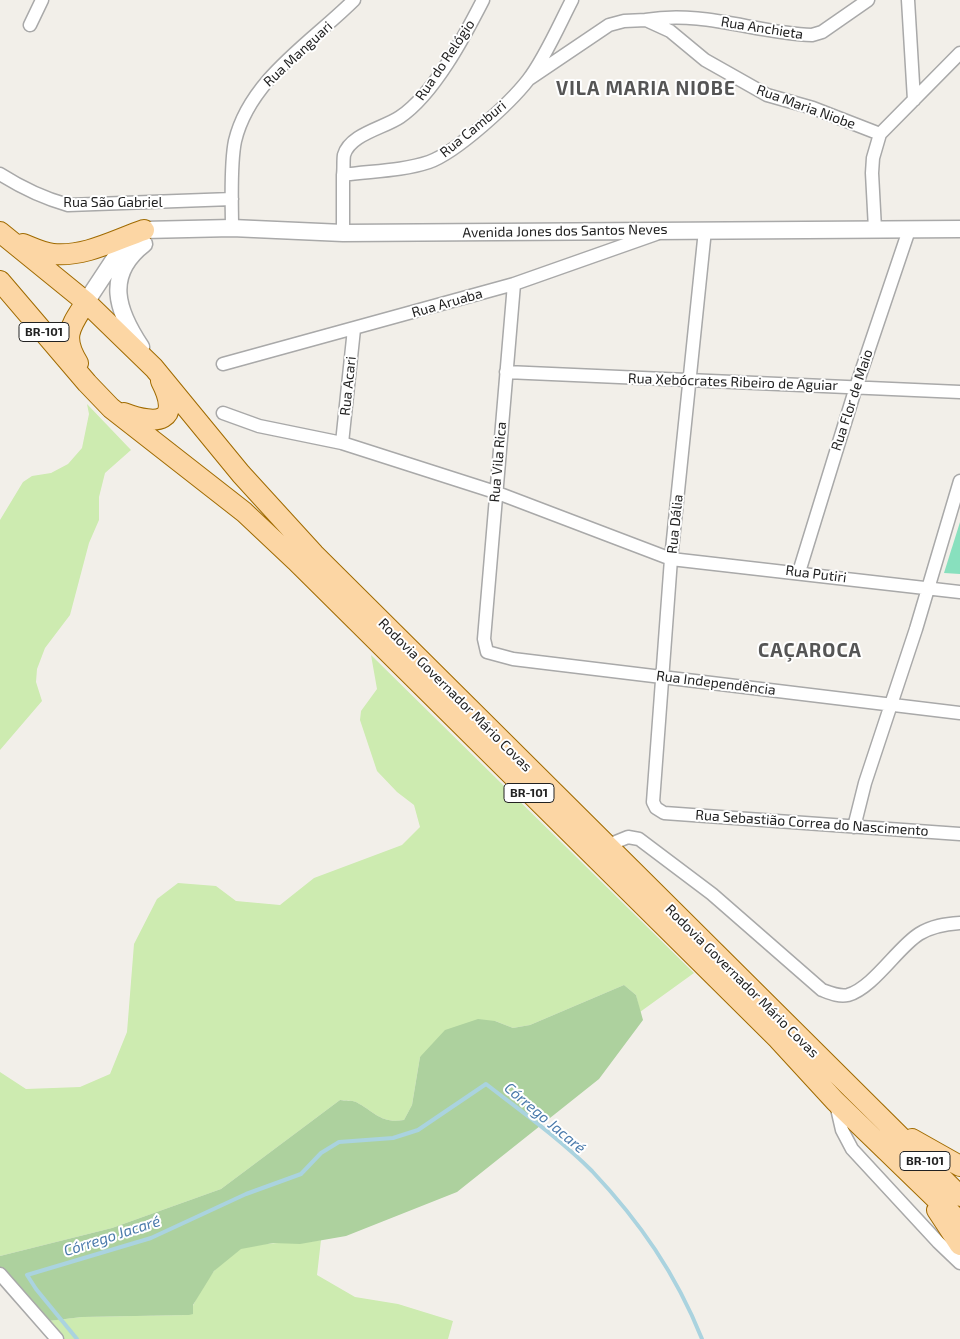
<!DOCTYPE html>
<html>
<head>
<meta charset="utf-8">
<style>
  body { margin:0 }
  canvas { display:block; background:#f2efe9 }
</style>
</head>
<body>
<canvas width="960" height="1339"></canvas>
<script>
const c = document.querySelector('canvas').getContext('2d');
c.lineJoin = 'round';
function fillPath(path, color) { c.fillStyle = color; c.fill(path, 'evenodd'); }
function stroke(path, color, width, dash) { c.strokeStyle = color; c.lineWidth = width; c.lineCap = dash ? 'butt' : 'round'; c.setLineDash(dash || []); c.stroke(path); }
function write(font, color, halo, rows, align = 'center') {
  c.font = font + ' "Exo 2",sans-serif'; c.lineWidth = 4; c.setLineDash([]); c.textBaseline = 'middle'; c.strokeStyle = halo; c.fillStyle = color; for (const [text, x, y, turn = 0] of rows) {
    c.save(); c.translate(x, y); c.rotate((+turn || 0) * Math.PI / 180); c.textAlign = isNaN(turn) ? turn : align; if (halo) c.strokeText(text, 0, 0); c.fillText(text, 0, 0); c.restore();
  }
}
const grass = new Path2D(`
  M87,404L131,450L105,473L99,497V520L89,543L70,615L45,648L37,669L36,682L42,701L0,750V520L23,482L32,476L51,473L68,464L82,448L89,414Z
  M371,655L694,973L640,1012L636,995L624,985L530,1025L513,1028L495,1021L420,1057L412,1105L404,1120C381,1124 375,1112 356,1102C352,1100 345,1101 340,1100L221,1189L112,1228L0,1256V1072L26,1089L80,1087L110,1074L127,1032L134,944L157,899L178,883L216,886L236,901L280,905L314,878L402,845L420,827L414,805L397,792L377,771L360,720L361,711L377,689Z
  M321,1240L317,1275L355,1297L398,1304L453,1321L448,1339H56L40,1322L82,1317L189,1315C199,1291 216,1261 240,1249C257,1241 300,1244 321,1240Z`);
const forest = new Path2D(`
  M624,985L636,995L643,1020L599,1079L457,1192L346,1236L300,1244L273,1243L241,1249L214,1271L193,1305V1314L189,1315L82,1317L40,1322L0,1284V1256L112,1228L221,1189L340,1100C345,1101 352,1100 356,1102C375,1112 381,1124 404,1120L412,1105L420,1057L445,1030L478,1019L495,1021L513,1028L530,1025Z`);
const pitch = new Path2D(`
  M960,522V574L944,573Z`);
const stream = new Path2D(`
  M77,1339L36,1289L27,1275L151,1238L246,1194L301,1174L321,1153L339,1142L393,1138L418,1130L486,1084C522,1112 560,1139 592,1171C640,1222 676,1274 702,1339`);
const minor = new Path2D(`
  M908,0L914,100
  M646,20C703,10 756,33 812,35L822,32L868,0
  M30,25L42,0
  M529,79L609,25L624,21L646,20L670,31L705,60L767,95L813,108L880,134
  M0,174C22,188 43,198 68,205L232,199
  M343,175C344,169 343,161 344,155C350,134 384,128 400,117C434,94 464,37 483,0
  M232,228C232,203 230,165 235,141C250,79 312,42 354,0
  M875,229L872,173L873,158L880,134L960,53
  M705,230L671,559L653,802L656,808L664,813L960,834
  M343,233V175C371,171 402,171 429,162C457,152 510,103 528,80C544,60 560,23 572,0
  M514,284L484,639L487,652L513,659L960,713
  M223,364L514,284L656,234
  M506,372L960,392
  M223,413L259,426L342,443L495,492L671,559L960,592
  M342,443L354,329
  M799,572L856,387L909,230
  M854,827L865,783L916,629L960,481
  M606,846L628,837L639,839L712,894L822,990C830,993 839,997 848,995C873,988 898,947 919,934C932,926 945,924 960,923
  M836,1104L842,1130L852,1149L938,1242L960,1263
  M0,1274L57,1339`);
const tertiary = new Path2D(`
  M86,302L119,252L144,230L232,228L343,233L960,229
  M141,347C117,311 104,275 144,244`);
const primary = new Path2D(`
  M0,232L86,302L154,368L241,474L314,554L960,1196
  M23,244C33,248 43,253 53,254C85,257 115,240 144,230
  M0,281L87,383L111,408L244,512L296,561L778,1039L835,1101L960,1222
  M78,363C61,336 71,326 86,302
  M124,413C158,426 182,422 161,381
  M912,1139L960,1166
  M937,1210L960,1245`);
const shields = [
  [44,332,50],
  [529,793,50],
  [925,1161,50]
];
const shieldNames = [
  ["BR-101",44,332],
  ["BR-101",529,793],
  ["BR-101",925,1161]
];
const streetNames = [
  ["Rua Anchieta",762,28,9],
  ["Rua Manguari",298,54,-43],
  ["Rua do Relógio",445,60,-56],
  ["Rua Maria Niobe",806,107,20],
  ["Rua Camburi",473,129,-39],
  ["Rua São Gabriel",113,202],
  ["Avenida Jones dos Santos Neves",565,231,-1],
  ["Rua Aruaba",447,303,-16],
  ["Rua Xebócrates Ribeiro de Aguiar",733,382,2],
  ["Rua Acari",348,386,-84],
  ["Rua Flor de Maio",852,400,-72],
  ["Rua Vila Rica",498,462,-85],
  ["Rua Dália",675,524,-84],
  ["Rua Putiri",816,574,7],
  ["Rua Independência",716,683,7],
  ["Rodovia Governador Mário Covas",455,695,45],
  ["Rua Sebastião Correa do Nascimento",812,823,4],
  ["Rodovia Governador Mário Covas",742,981,45]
];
const waterNames = [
  ["Córrego Jacaré",545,1118,40],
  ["Córrego Jacaré",112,1236,-18]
];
const districtNames = [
  ["VILA MARIA NIOBE",646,89],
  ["CAÇAROCA",810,651]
];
fillPath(grass, '#cdebb0');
fillPath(forest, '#add19e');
fillPath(pitch, '#88e0be');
stroke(stream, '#aad3df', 4);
stroke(minor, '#a9a9a9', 15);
stroke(tertiary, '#a9a9a9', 19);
stroke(primary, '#a06b00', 22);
stroke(minor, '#fff', 12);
stroke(tertiary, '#fff', 16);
stroke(primary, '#fcd6a4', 20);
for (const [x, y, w] of shields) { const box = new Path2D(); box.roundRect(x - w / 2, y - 9.5, w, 19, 4); c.fillStyle = '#fff'; c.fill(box); stroke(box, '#222', 1); }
write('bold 12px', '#222', null, shieldNames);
write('14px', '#222', '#fff', streetNames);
write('italic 15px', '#4a7aab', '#fff', waterNames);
c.letterSpacing = '1px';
write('bold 19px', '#555', '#fff', districtNames);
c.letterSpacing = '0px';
</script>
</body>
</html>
